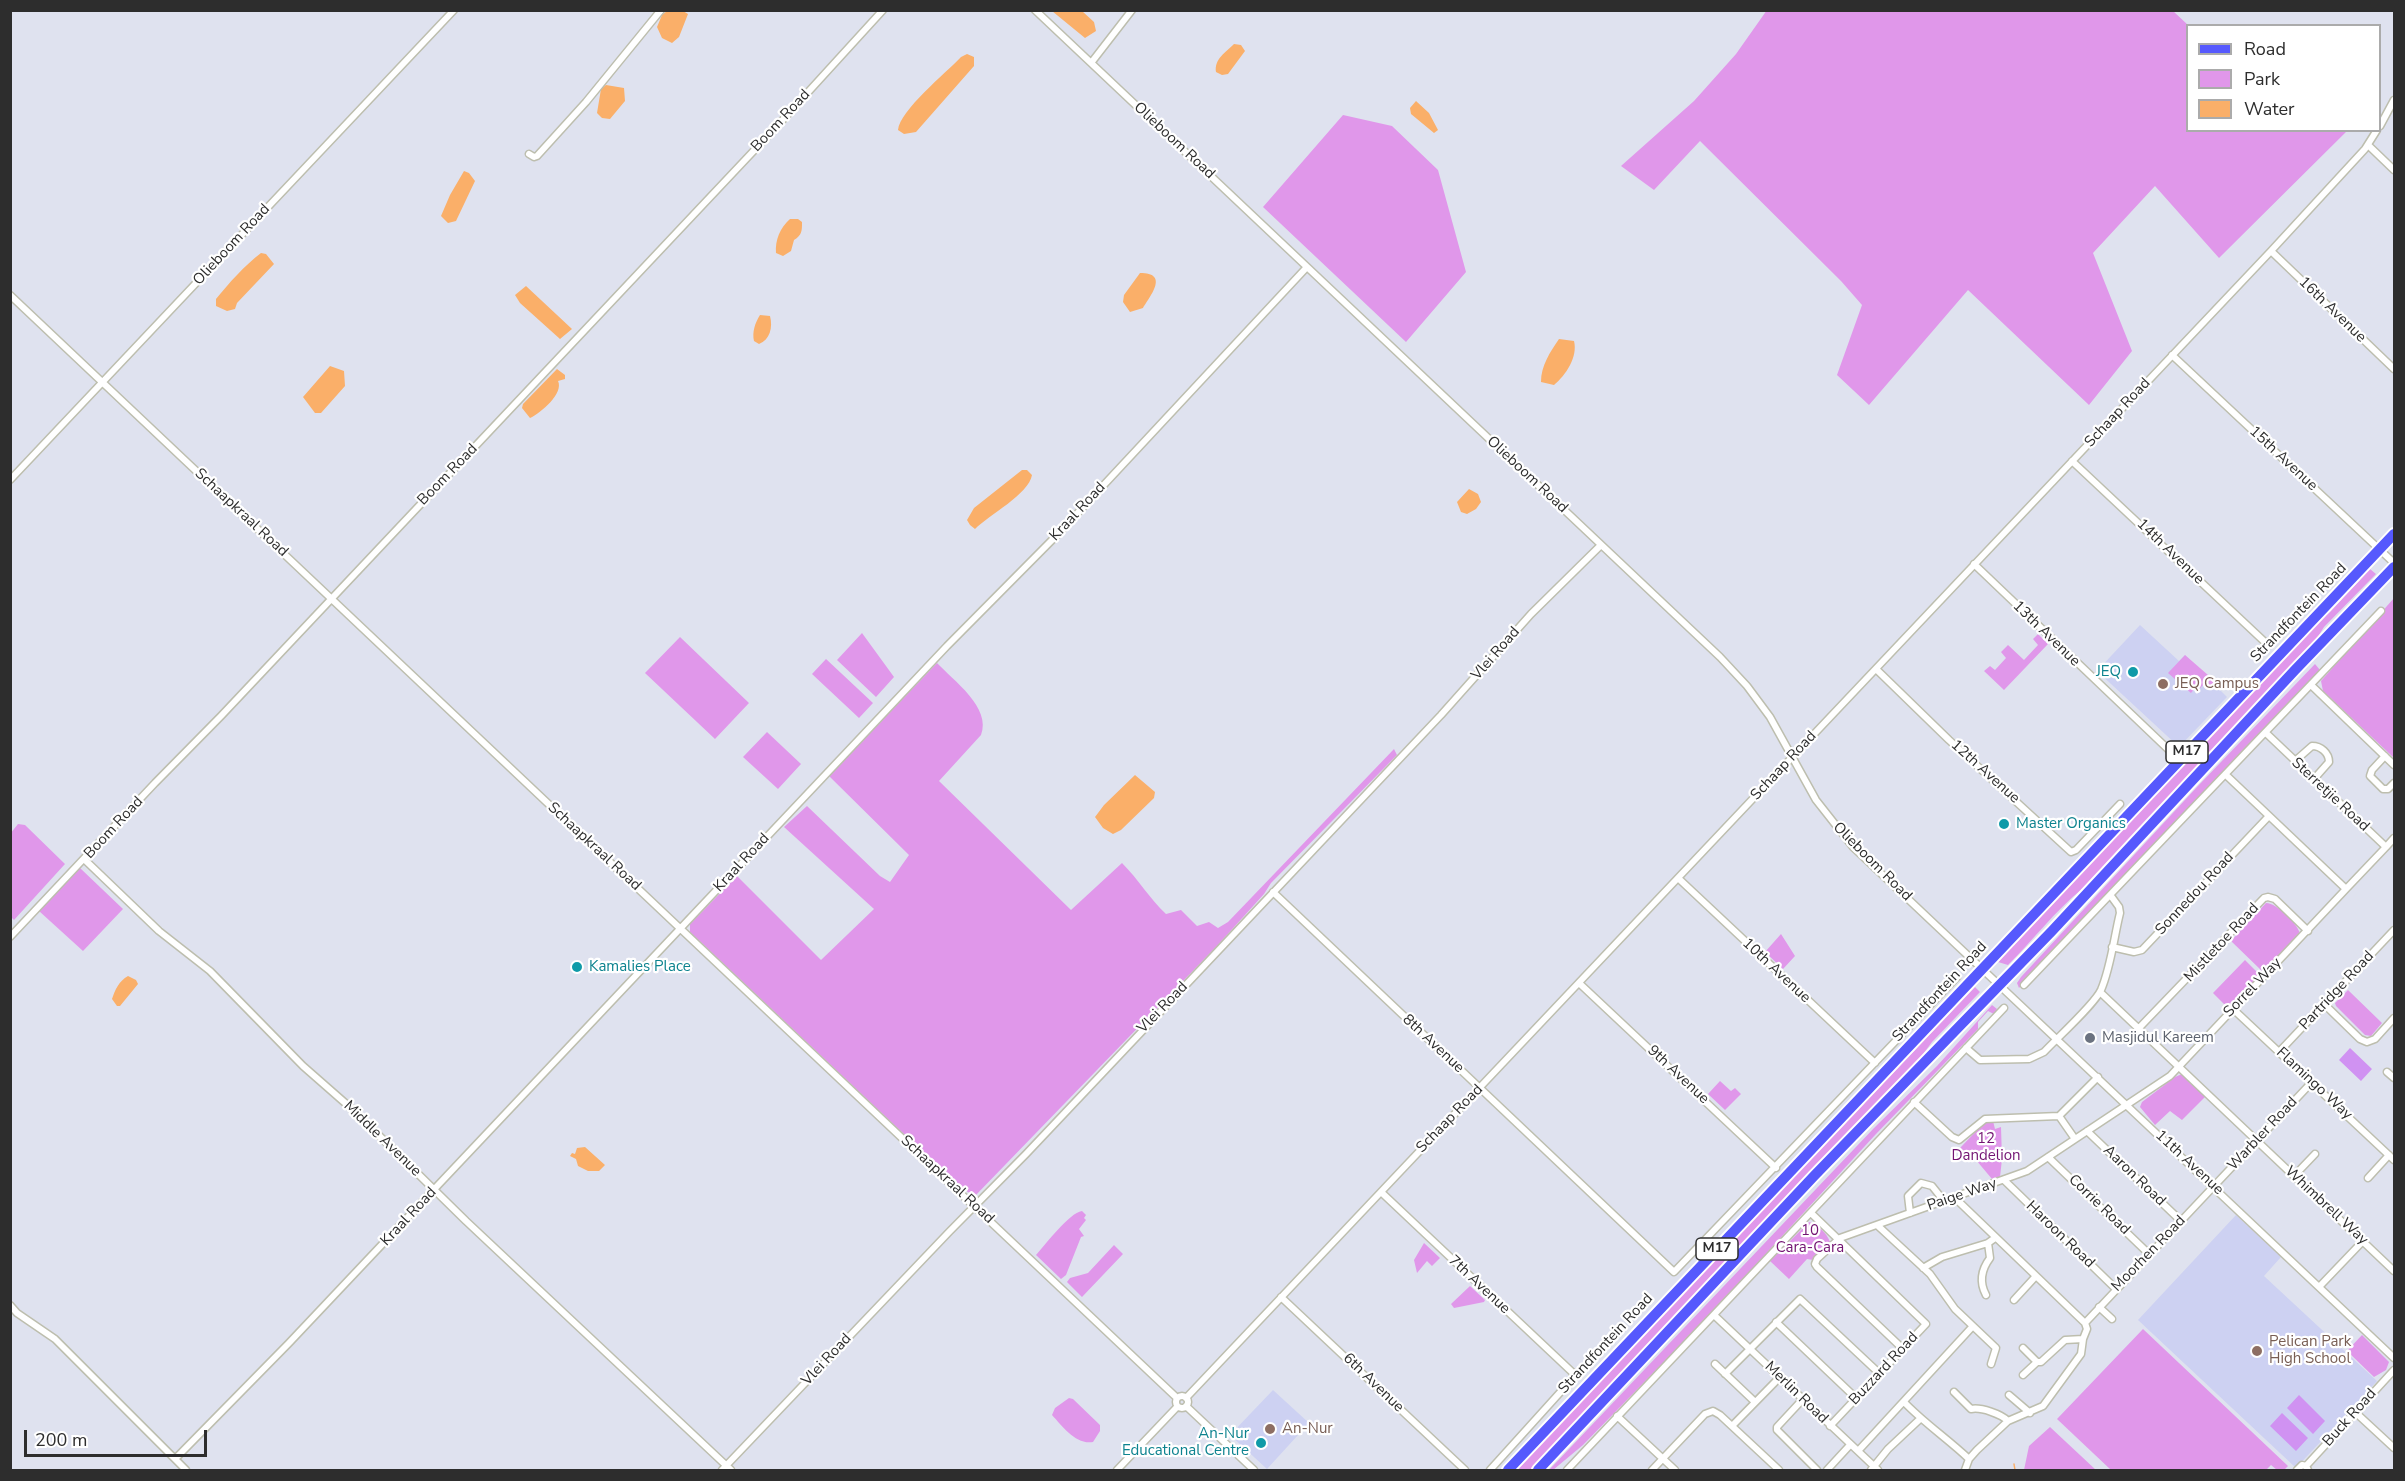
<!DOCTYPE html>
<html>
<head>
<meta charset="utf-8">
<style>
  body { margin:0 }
  #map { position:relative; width:2405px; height:1481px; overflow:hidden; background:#dfe2ef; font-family:"Nunito Sans",sans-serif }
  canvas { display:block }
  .frame { position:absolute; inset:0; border:12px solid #2d2d2d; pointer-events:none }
  .legend { position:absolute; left:2186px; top:24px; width:195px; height:108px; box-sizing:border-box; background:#fff; border:2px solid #ababab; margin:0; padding:8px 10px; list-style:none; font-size:18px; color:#2d2d2d }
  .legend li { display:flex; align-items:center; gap:12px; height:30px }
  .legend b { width:30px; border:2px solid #ababab }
  .scale { position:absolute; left:24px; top:1430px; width:183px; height:27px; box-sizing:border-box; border:3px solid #2d2d2d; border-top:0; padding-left:8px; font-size:18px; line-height:21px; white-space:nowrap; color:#2d2d2d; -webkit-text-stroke:4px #fff; paint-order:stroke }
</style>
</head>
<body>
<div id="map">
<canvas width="2405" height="1481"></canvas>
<div class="frame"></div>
<ul class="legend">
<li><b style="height:8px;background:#5659fd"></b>Road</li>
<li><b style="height:16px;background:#e097ea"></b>Park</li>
<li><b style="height:16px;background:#faaf69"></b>Water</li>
</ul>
<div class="scale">200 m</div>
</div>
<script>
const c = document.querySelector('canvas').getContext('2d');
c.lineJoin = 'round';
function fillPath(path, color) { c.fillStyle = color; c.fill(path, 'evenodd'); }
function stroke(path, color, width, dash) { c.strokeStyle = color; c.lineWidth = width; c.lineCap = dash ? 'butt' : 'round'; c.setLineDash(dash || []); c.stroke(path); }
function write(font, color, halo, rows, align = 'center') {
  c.font = font + ' "Nunito Sans",sans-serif'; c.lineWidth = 4.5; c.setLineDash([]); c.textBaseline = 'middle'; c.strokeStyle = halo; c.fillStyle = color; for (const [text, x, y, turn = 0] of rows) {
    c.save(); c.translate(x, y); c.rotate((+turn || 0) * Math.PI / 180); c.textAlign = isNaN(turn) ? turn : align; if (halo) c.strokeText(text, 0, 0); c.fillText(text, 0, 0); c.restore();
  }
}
const education = new Path2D(`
  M2140,625L2179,661L2185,655L2227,697L2179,747L2097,671Z
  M2236,1215L2281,1257L2264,1276L2377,1381L2296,1468L2138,1320Z
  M1273,1390L1309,1423L1267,1469L1230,1435Z`);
const green = new Path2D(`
  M1767,10L2173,11L2188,25V130L2347,131L2219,258L2155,186L2093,253L2132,351L2089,405L1968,290L1869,405L1837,375L1862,305L1841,281L1700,141L1654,190L1621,166L1694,101L1736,54Z
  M1343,115L1392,126L1438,170L1466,272L1406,342L1263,207Z
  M2370,569L2376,574L2324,627L2312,646L2082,889C2055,911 2033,940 2008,965L1998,962L2312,627L2330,612Z
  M2394,598V758L2323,691L2321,681Z
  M862,633L894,677L876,697L837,660Z
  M2038,634L2048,644L2004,690L1984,671L1990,666L1995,670L2006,658L2001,652L2008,645L2024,660L2038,645L2033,639Z
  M680,637L749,703L715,739L645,673Z
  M2185,655L2216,682L2209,690L2203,685L2198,690L2195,688L2191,693L2168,673Z
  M826,659L873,703L859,718L812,674Z
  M937,663C953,680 992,708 981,735L939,781L1071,910L1122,863C1138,879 1150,899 1166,914L1181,910L1197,926L1209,922L1218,928L1228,922L1394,749L1397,755L1271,883L1264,894L1217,946L975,1196L961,1188L690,932V924L737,876L821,960L874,909L784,827L807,806L880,876L890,882L909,855L829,776Z
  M2315,664L2320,670L2081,920L2019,988L2017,983L2021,977L2196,788Z
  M767,732L801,764L778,789L743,757Z
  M18,824L25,825L65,864L14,920L10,916V834Z
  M80,868L123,909L83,951L39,911Z
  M2266,903C2278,904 2295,921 2300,933L2263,972L2231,941Z
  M1781,934L1795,956L1783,969L1765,952Z
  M2245,960L2260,975L2228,1008L2213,993Z
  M1975,987L1980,992L1932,1042L1918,1061L1532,1470H1514Z
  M2348,990L2382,1023L2371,1036L2365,1035L2336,1006L2335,1003Z
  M1992,1005L1997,1009L1994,1014L1988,1011L1978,1022V1029L1876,1134L1706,1319L1583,1445L1553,1470H1549L1874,1128L1937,1066Z
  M2182,1074L2205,1097L2182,1120L2170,1111L2155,1125L2140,1107L2142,1102L2175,1077Z
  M1720,1081L1731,1091L1735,1088L1741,1094L1725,1110L1708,1094Z
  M1993,1121L1995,1129L2001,1127L2002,1159L2000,1177L1992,1179L1971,1154H1964L1960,1148L1983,1124Z
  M1082,1211L1086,1215L1084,1218L1086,1220L1079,1229L1084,1236L1081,1237L1066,1275L1061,1279L1036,1255C1046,1244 1069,1213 1082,1211Z
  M1809,1222C1818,1225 1827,1233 1830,1242L1813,1260L1807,1259L1789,1279L1770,1261Z
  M1424,1243L1440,1258L1432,1266L1427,1261L1417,1273L1414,1260Z
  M1114,1245L1123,1254L1082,1297L1067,1282L1070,1278L1088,1273Z
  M1470,1286L1485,1300L1484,1302L1454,1308L1451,1304Z
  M2143,1329L2288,1466L2284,1470H2277L2271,1465L2266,1470H2111L2057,1419Z
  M2362,1335L2389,1362L2386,1370L2374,1377L2347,1351Z
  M1069,1398L1073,1399L1100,1425V1431L1093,1442C1076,1445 1063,1427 1052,1415L1055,1408Z
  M2050,1427L2096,1470H2024L2029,1446Z`);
const pitch = new Path2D(`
  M2350,1048L2372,1069L2361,1081L2339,1060Z
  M2299,1395L2325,1421L2313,1434L2287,1408Z
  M2282,1413L2308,1438L2296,1451L2270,1426Z`);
const water = new Path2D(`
  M667,11H683L688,14L679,37L672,43L662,38L657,27L662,15Z
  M1052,11H1082L1094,22L1096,31L1085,38Z
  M1234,44L1241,45L1245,51L1228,74L1222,75L1216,72C1214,59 1226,52 1234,44Z
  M967,54L974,57V66L916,132L904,134L898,130C900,110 946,73 961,57Z
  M606,85L624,88L625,101L610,119L602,118L597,113L601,89Z
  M1416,101L1429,113L1438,130L1434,133L1411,114L1410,108Z
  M464,171L469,173L475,181L456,221L448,223L441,216L450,195Z
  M790,219H798L802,222C802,231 802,235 794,240L791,251L783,256L776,253C775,240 780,228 790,219Z
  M261,253L266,254L274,264L237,303L235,309L227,311L216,306V299C229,283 244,266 261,253Z
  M1140,273C1169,273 1151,295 1143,308L1130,312L1123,302L1124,295Z
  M526,286L572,329L560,339L520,303L515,295Z
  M760,315L770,316C773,327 770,340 759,344L754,341C752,332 755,323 760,315Z
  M1559,339L1574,341C1578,357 1566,375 1554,385L1541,382C1541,366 1550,352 1559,339Z
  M330,366L344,371L345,386L321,413H315L303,397Z
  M557,369L565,375V379L558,381C564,393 541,413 530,418L522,408L523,404Z
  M1022,470H1027L1032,475C1029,494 989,515 975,529L970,525L967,520L974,508Z
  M1469,489L1478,494L1481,502L1476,509L1467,514L1461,512L1457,502Z
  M1135,775L1155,792L1154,798L1121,830L1113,834L1103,828L1095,817L1104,805Z
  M128,976L136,980L138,984L120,1006H117L112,999C115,990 119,981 128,976Z
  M585,1147L605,1165L599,1171H588L578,1166L576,1159L570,1156L572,1153L575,1154L577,1148Z`);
const stream = new Path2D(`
  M2014,1464L2015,1470`);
const minor = new Path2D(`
  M1035,10L1720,657L1747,686L1770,717L1816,800L1853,847L2394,1358
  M1091,63L1132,10
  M2380,126L2394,100
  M2368,145L2394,170
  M529,154L534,157L537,156L586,102L661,10
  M2271,251L2394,369
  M10,295L1177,1398
  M2172,355L2394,563
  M2072,461L2268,645
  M10,480L454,10
  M1974,564L2171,752
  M1876,669L1949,740L2071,852L2076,850L2120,804
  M2311,685L2394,765
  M2266,733L2386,847L2394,838
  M2385,756L2372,770L2370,776L2383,789H2388L2394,783
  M2295,761L2312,746C2321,746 2329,753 2329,762L2314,779
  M84,859L159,931L210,971L303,1066L352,1109L466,1221L731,1470
  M1678,878L1875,1063
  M2346,889L2386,847
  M1273,892L1674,1272L1957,977
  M10,937L155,783L221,716L779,124L883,10
  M2112,947L2134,952L2142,950L2269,816
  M1579,983L1776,1168
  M2024,985L2381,611
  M2100,992L2394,1271
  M2324,1004L2360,1039L2367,1042L2375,1039L2394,1018
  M2233,1009L2394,1160
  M2139,1028L2264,898L2268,897L2275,899L2308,931
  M1966,1048L1980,1060L2029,1059L2044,1052C2057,1038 2094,1005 2101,990C2111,967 2114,937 2120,913L2119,907L2111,896
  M2279,1052L2394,930
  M2387,1072L2394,1078
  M1914,1102L1952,1137L1959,1140L1985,1119L2059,1116L2098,1077
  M2059,1116L2075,1139
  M2087,1131L2181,1221
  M2048,1157L2149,1254
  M2294,1176L2315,1154
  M2368,1178L2389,1155
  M2004,1180L2116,1289
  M1381,1192L1572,1372L1574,1377L1490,1470
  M1955,1198L2085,1323
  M1811,1213L1926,1324L1830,1426
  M1910,1213L1908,1196L1921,1183L1932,1186L1944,1201
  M1877,1225L1930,1274L1955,1309L1996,1348L1991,1364
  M1923,1268L1942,1257L1988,1243L1995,1238
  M2319,1287L2363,1241
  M1986,1295C1979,1282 1981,1270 1990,1258L1988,1243
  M1281,1297L1465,1470
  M2014,1300L2036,1276
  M10,1305L17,1313L55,1339L186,1470
  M2099,1307L2112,1319
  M1715,1316L1878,1470
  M1776,1322L1856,1398
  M2085,1323L2312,1082
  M2023,1348L2037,1362
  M1903,1349L1817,1267L1815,1264L1817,1259L1840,1238L2027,1171L2170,1076L2346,889L2226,775
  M1715,1364L1755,1402
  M1725,1374L1800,1299L1880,1374
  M2023,1375L2037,1362H2041L2065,1340L2083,1339
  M1954,1392L1971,1409C1981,1407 2001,1414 2008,1421
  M2009,1395L2030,1413
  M1176 1402a6 6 0 1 1 12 0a6 6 0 1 1-12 0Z
  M1186,1398L2271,251L2365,149L2377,130
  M1803,1399L1777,1427V1430L1817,1470
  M1904,1402C1924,1423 1948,1439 1969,1459
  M1186,1406L1254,1470
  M2355,1412L2394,1448
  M1617,1416L1675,1470
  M1732,1426L1780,1377
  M1858,1451L1973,1326
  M176,1458L289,1343L947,646L1059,533L1307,267
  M2306,1466L2394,1370
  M722,1470L949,1232L1026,1154L1441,715L1531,614L1601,545
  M1117,1470L1177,1407
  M1567,1470L2004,1008
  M1652,1470L1705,1414L1713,1411L1720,1415L1779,1470
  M1827,1470L1850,1445
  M1871,1470L1888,1449L1920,1419
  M1965,1470L1969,1459L1977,1450L2008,1421L2043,1406L2081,1354L2083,1339L2087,1329L2085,1323
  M2297,1470L2302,1465L2306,1466L2308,1470`);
const primary = new Path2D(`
  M1508,1470L2394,534
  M1538,1470L1814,1176L2052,931L2295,670L2394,567`);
const markers = [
  [2133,672,6,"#0f9aa8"],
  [2163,684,6,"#8d6e63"],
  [2004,824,6,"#0f9aa8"],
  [577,967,6,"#0f9aa8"],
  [2090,1038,6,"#6b7280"],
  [2257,1351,6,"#8d6e63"],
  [1270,1429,6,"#8d6e63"],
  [1261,1443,6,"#0f9aa8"]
];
const shields = [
  [2187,752,42],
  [1717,1249,42]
];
const shieldNames = [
  ["M17",2187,752],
  ["M17",1717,1249]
];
const streetNames = [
  ["Boom Road",781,121,-47],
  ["Olieboom Road",1174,141,43],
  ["Olieboom Road",232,245,-47],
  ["16th Avenue",2332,310,44],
  ["Schaap Road",2118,413,-47],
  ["15th Avenue",2283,459,43],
  ["Boom Road",448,475,-46],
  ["Olieboom Road",1527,475,43],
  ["Kraal Road",1078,512,-47],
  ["Schaapkraal Road",241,513,43],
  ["14th Avenue",2170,552,44],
  ["Strandfontein Road",2299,613,-46],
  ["13th Avenue",2046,634,44],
  ["Vlei Road",1496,654,-49],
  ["Schaap Road",1784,766,-47],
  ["12th Avenue",1985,772,42],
  ["Sterretjie Road",2330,795,43],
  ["Boom Road",114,828,-47],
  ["Schaapkraal Road",594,847,43],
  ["Olieboom Road",1872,862,45],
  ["Kraal Road",742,863,-47],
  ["Sonnedou Road",2195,894,-47],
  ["Mistletoe Road",2222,943,-47],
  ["10th Avenue",1776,971,43],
  ["Sorrel Way",2253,988,-46],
  ["Partridge Road",2337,991,-47],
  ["Strandfontein Road",1940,992,-47],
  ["Vlei Road",1163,1008,-46],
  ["8th Avenue",1433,1044,43],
  ["9th Avenue",1678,1075,43],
  ["Flamingo Way",2314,1084,43],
  ["Schaap Road",1450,1119,-46],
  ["Warbler Road",2263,1134,-47],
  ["Middle Avenue",382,1139,44],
  ["11th Avenue",2189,1163,43],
  ["Aaron Road",2134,1176,44],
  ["Schaapkraal Road",947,1180,43],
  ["Paige Way",1962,1195,-19],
  ["Corrie Road",2099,1205,44],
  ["Whimbrell Way",2326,1206,43],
  ["Kraal Road",409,1217,-47],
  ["Haroon Road",2060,1235,44],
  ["Moorhen Road",2149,1254,-46],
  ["7th Avenue",1479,1285,43],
  ["Strandfontein Road",1606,1344,-47],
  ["Vlei Road",827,1360,-47],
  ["Buzzard Road",1884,1369,-47],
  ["6th Avenue",1373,1383,44],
  ["Merlin Road",1796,1393,44],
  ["Buck Road",2350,1418,-48]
];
const cultureNames = [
  ["JEQ",2121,672],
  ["Master Organics",2016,824,"left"],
  ["Kamalies Place",589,967,"left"],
  ["An-Nur",1249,1434],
  ["Educational Centre",1249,1451]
];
const educationNames = [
  ["JEQ Campus",2175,684],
  ["Pelican Park",2269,1342],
  ["High School",2269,1359],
  ["An-Nur",1282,1429]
];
const worshipNames = [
  ["Masjidul Kareem",2102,1038]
];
const parkNames = [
  ["12",1986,1139],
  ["Dandelion",1986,1156],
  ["10",1810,1231],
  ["Cara-Cara",1810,1248]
];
fillPath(education, '#cdd1f2');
fillPath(green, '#e097ea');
fillPath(pitch, '#d092f2');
fillPath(water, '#faaf69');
stroke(stream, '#faaf69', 1.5);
stroke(minor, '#bdbeae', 9);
stroke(primary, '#fff', 14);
stroke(minor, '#fff', 6);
stroke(primary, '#5659fd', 10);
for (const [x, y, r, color] of markers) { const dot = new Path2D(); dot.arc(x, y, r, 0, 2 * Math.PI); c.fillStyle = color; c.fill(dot); stroke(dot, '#fff', 2); }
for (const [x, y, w] of shields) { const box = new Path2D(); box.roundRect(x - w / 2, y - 11, w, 22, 4.5); c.fillStyle = '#fff'; c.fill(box); stroke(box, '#2d2d2d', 1.5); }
write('bold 14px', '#2d2d2d', null, shieldNames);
write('15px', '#2d2d2d', '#fff', streetNames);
write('15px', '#0d838f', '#fff', cultureNames, 'right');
write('15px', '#785e54', '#fff', educationNames, 'left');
write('15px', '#5b616d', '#fff', worshipNames, 'left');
write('15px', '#731472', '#fff', parkNames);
</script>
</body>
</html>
